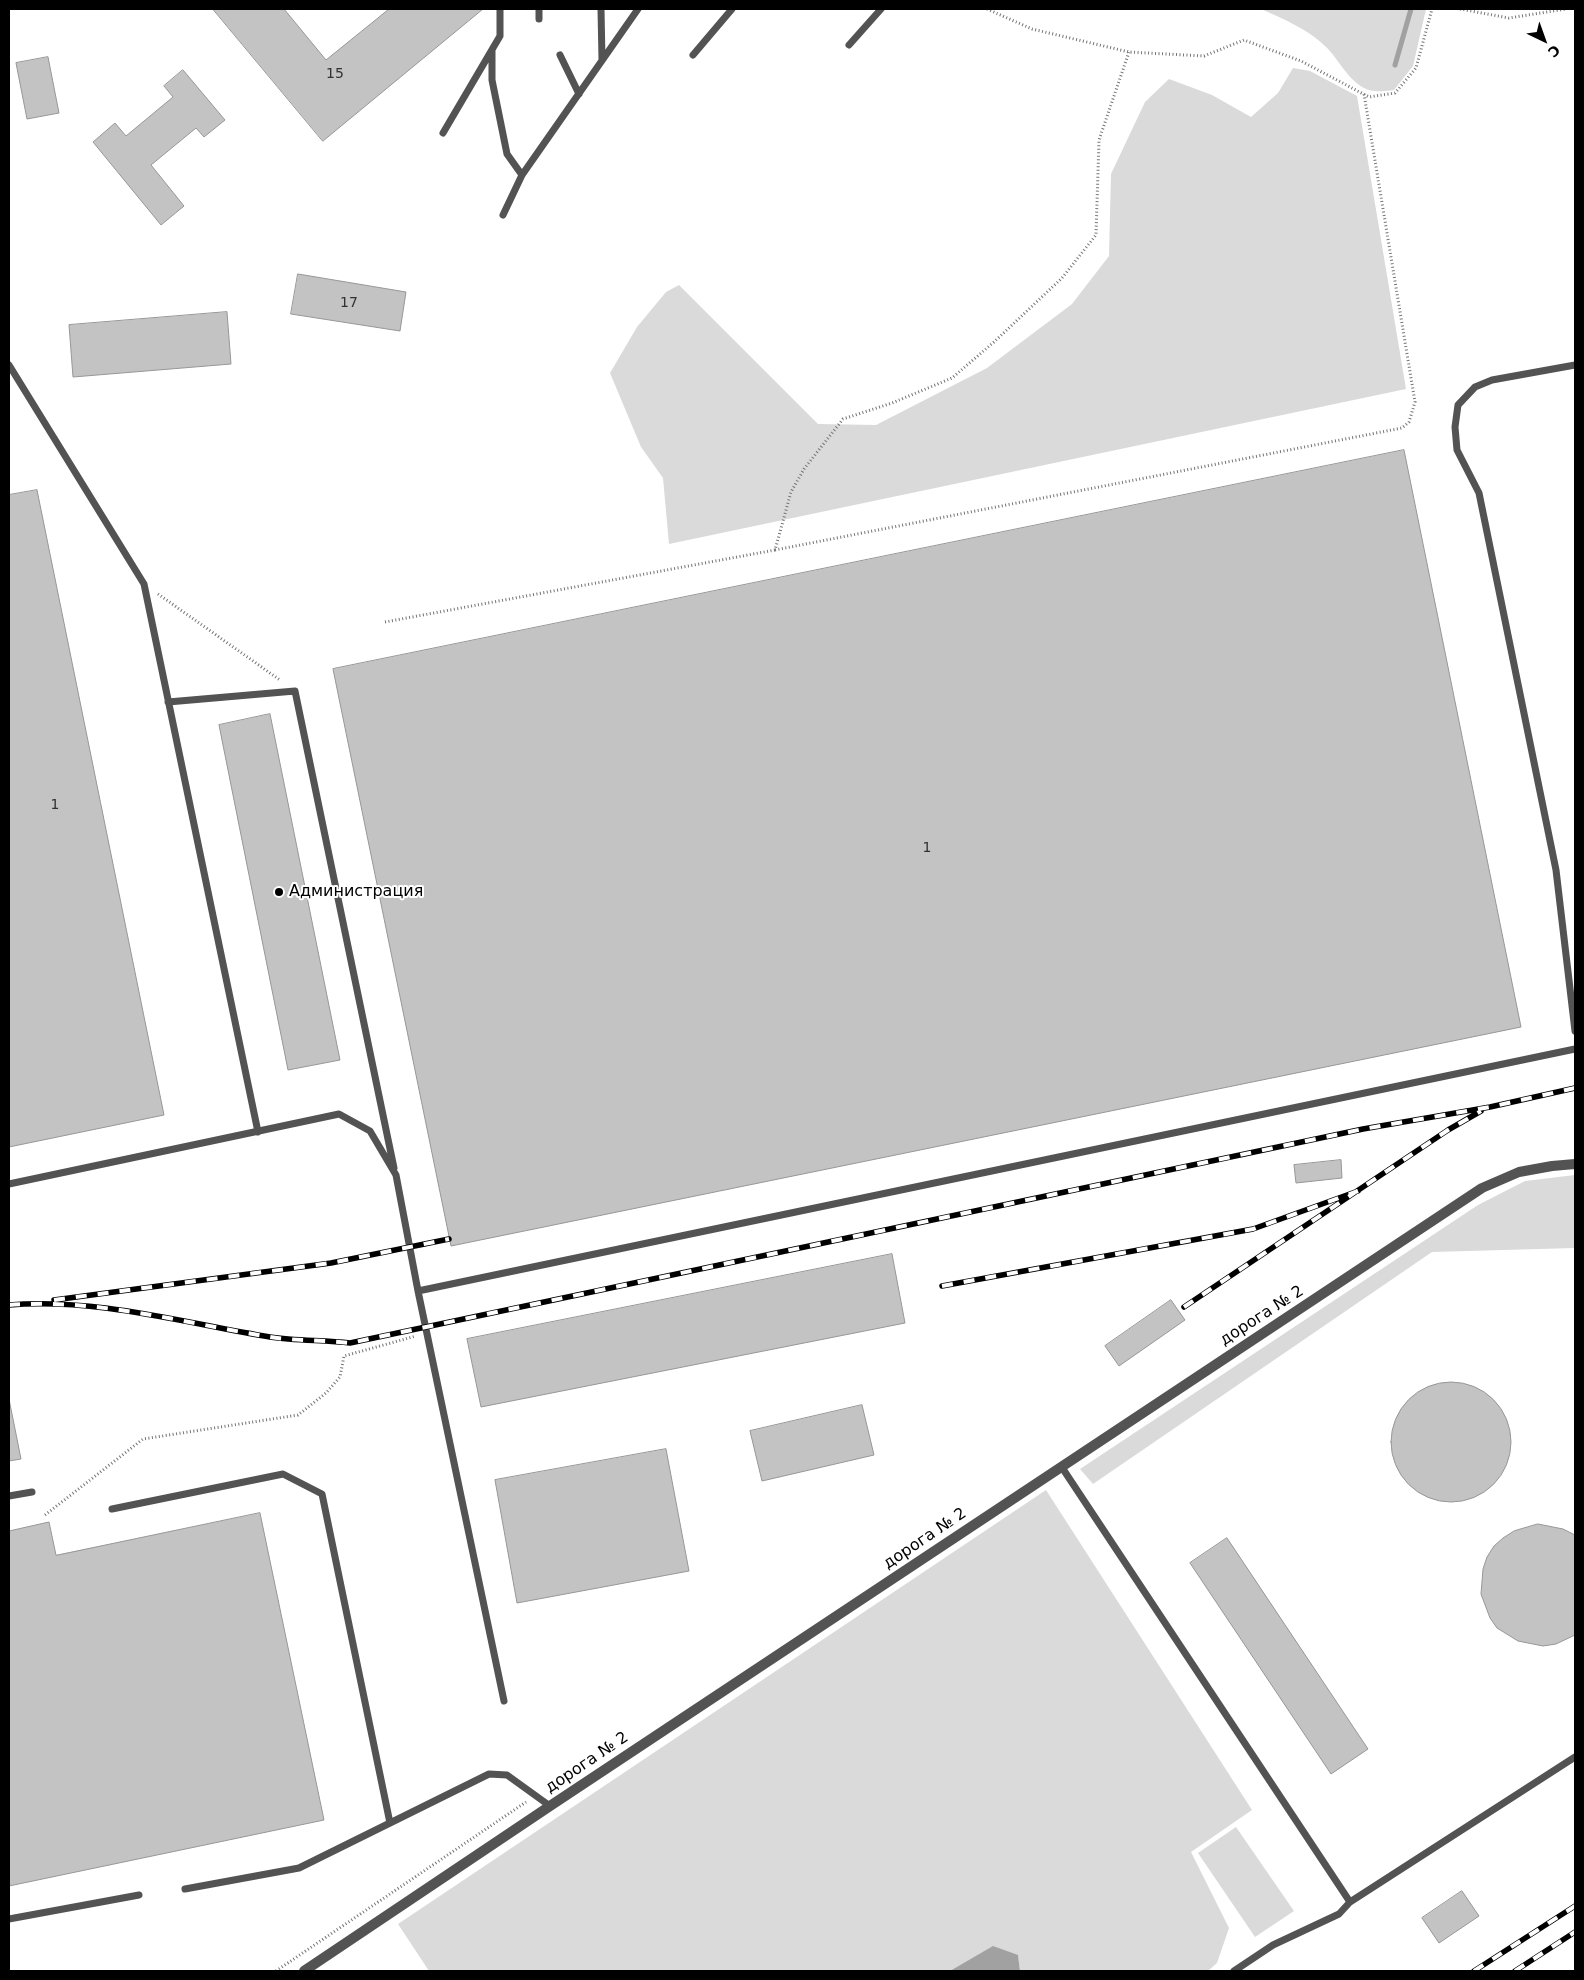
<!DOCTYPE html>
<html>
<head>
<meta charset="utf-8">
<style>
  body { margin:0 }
  #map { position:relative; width:1584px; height:1980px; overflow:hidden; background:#fff; font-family:"DejaVu Sans",sans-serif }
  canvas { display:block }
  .frame { position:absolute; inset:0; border:10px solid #000; pointer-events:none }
  .north { position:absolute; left:1519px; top:15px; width:50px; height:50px; -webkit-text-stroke:4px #fff; paint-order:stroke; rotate:138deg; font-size:14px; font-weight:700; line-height:20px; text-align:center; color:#000 }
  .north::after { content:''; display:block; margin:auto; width:18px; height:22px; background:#000; clip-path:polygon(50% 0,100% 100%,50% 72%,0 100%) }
</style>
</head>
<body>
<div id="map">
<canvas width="1584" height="1980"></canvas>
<div class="frame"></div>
<div class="north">С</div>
</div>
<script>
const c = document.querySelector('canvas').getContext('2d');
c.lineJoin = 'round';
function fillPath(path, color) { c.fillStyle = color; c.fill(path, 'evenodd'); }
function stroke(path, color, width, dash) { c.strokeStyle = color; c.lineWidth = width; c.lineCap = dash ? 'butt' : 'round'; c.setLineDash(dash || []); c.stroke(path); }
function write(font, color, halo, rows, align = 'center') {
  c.font = font + ' "DejaVu Sans",sans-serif'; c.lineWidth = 4; c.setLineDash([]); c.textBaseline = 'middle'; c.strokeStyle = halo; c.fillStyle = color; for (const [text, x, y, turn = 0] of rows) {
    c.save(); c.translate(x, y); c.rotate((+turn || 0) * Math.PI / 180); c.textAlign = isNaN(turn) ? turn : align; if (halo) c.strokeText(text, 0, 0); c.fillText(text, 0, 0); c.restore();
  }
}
const green = new Path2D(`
  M1261,9H1426L1413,66L1394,90C1385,91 1372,93 1364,88C1347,79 1338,58 1325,46C1308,29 1283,19 1261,9Z
  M1293,68L1310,71L1357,96L1406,389L669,544L663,478L641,447L610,373L637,327L666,292L679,285L818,424L876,425L987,368L1072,304L1109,256L1111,174L1145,102L1169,79L1212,95L1251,117L1278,93Z
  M1575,1175V1248L1432,1252L1093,1484L1080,1469L1478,1205L1525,1181Z
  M1046,1490L1252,1810L1191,1852L1229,1928L1217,1963L1208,1971H1020L1018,1955L950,1971H429L398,1924Z
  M1236,1827L1294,1911L1255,1937L1198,1853Z`);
const water = new Path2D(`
  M993,1946L1018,1955L1020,1971H950Z`);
const stream = new Path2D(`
  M1395,65L1411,9`);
const building = new Path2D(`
  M213,9H284L326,60L389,9H483L323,141Z
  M48,57L59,113L27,119L16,63Z
  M183,70L225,120L204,137L196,128L151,165L184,206L161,225L93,142L115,123L126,136L173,97L164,86Z
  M298,274L406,292L400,331L291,314Z
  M227,312L231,364L73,377L69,325Z
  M1404,450L1521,1027L451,1246L333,669Z
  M37,490L164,1115L9,1147V495Z
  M270,714L340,1060L288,1070L219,725Z
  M1341,1160L1342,1178L1296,1183L1294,1165Z
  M892,1254L905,1323L481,1407L467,1339Z
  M1171,1300L1185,1320L1119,1366L1105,1346Z
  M1391 1442a60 60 0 1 1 120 0a60 60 0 1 1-120 0Z
  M9,1399L21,1459L9,1461Z
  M862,1405L874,1455L762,1481L750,1431Z
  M666,1449L689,1571L517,1603L495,1480Z
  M260,1513L324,1820L9,1886V1531L49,1522L56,1555Z
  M1538,1524L1563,1529L1575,1535V1635L1556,1644L1543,1646L1518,1641L1497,1628L1490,1618L1481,1594L1483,1569L1487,1557L1494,1546L1503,1538L1514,1531Z
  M1227,1538L1368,1749L1331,1774L1190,1563Z
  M1462,1891L1479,1916L1439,1943L1422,1918Z`);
const path = new Path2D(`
  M987,9L1032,29L1129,52L1204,56L1244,40L1301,61L1369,97L1395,93L1416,68L1432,9
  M1460,9L1509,18L1566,9
  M775,550L1402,428L1409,422L1415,402L1364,94
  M158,594L280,680
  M385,622L775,550L791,492L804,469L843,419L892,403L952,378L994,342L1062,278L1096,235L1099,140L1129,52
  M45,1515L143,1439L298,1415L326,1393L340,1377L344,1356L416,1336
  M276,1971L526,1802`);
const lane = new Path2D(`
  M539,9V19
  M601,9L602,60
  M849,45L881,9
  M492,50V80L507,154L522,175
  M560,55L579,94
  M693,55L732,9
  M443,133L500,36V9
  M503,215L522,175L638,9
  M9,365L144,584L258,1132
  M1575,365L1492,380L1475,387L1458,405L1455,427L1457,450L1479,493L1556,870L1575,1031
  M168,702L295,691L394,1168
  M9,1184L339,1114L370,1131L396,1175L418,1291L504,1701
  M418,1291L1575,1049
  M1061,1466L1350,1902L1575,1757
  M9,1496L32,1492
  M112,1509L283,1474L322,1494L390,1823
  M185,1889L299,1868L489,1774L507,1775L550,1806
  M9,1919L139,1895
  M1234,1971L1273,1945L1339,1914L1350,1902`);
const street = new Path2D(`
  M304,1971L550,1806L1482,1188L1519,1172L1552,1166L1575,1164`);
const rail = new Path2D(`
  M942,1286L1253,1229L1358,1191
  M54,1300L331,1263L449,1239
  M9,1305C97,1298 184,1323 270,1337C296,1341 324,1340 350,1343L1363,1129L1490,1107L1575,1088
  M1184,1307L1448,1130L1481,1111
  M1474,1971L1575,1906
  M1515,1971L1575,1932`);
const markers = [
  [279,892,5,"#000"]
];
const numberNames = [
  ["15",335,74],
  ["17",349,303],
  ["1",55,805],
  ["1",927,848]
];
const poiNames = [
  ["Администрация",289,892]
];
const streetNames = [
  ["дорога № 2",1262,1316,-33],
  ["дорога № 2",925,1539,-34],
  ["дорога № 2",587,1763,-34]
];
fillPath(green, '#dadada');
fillPath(water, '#a1a1a1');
stroke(stream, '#a1a1a1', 5);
fillPath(building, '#c3c3c3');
stroke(building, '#979797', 1);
stroke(path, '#757575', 3, [1, 2.5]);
stroke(lane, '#535353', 7);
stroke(street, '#535353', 10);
stroke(rail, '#000', 5.5);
stroke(rail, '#fff', 4, [11]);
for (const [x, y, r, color] of markers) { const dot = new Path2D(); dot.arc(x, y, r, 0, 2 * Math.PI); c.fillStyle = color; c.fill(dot); stroke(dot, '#fff', 2); }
write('14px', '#313131', null, numberNames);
write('16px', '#000', '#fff', poiNames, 'left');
write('16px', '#000', '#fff', streetNames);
</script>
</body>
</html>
